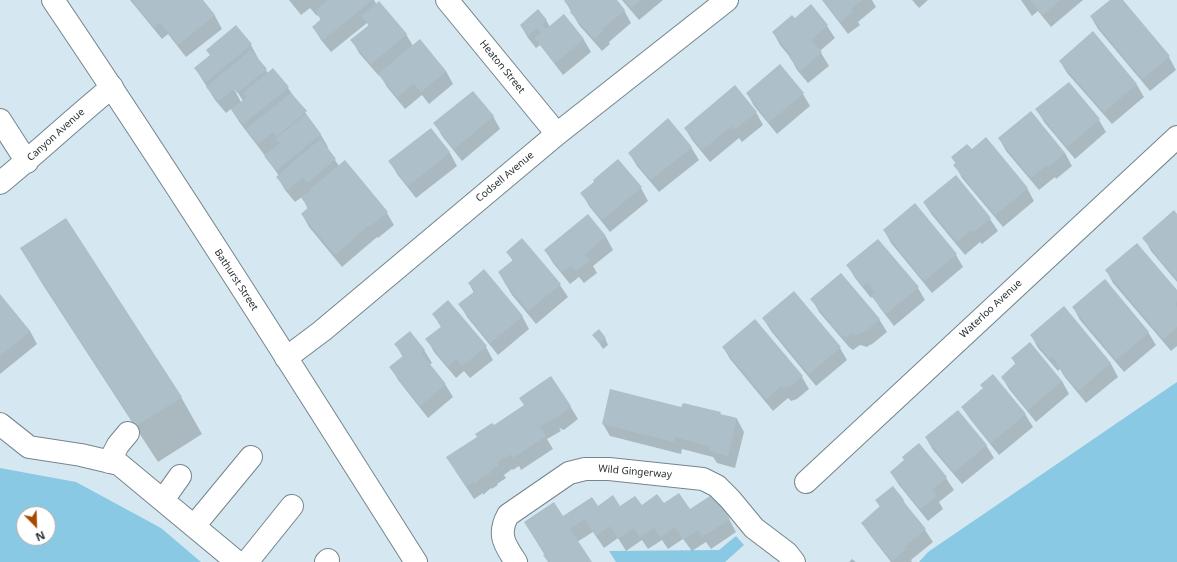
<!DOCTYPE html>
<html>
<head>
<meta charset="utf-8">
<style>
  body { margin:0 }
  #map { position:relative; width:1177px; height:562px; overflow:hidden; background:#d5e8f1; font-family:"Noto Sans",sans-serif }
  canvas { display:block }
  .north { position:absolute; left:16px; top:506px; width:40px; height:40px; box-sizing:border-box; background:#fff; border:1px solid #a9acad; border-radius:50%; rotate:157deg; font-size:11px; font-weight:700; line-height:16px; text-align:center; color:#293033 }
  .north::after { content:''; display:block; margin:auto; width:14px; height:18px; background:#a84700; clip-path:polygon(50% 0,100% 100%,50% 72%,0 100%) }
</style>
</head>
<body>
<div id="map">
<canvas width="1177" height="562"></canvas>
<div class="north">N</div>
</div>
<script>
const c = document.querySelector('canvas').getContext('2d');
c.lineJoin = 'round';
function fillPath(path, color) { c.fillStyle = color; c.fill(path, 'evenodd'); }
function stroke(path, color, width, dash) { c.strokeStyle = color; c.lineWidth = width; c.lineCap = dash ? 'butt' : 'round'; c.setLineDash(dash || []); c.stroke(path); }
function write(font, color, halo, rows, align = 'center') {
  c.font = font + ' "Noto Sans",sans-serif'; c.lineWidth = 4; c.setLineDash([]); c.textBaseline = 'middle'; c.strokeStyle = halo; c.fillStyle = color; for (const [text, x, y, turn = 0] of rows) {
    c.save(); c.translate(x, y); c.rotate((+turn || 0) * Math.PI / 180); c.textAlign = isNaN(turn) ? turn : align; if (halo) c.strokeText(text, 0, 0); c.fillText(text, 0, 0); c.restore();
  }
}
const green = new Path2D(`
  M1177,382V562H919L928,552Z
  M0,468L76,482L161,528L201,562H0ZM24,514H48V538H24Z
  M736,536L744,545L725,562H616L609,551L719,550Z`);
const shadow = new Path2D(`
  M130,0H202L215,16L222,29L186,57L168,34L162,39Z
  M289,0H374L377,5L379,3L406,34L413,46L420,41L446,71L453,84L429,104L422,95L405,109L387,87L380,75L379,76L359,53L352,40L369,26L367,23L331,52L321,40L313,27L321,20L318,15L317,16L310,8L301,15Z
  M567,0H615L624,10L631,23L609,42L610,44L602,51L579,25L565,1Z
  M622,0H663L639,20Z
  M822,0H872L876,7L858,22L860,25L848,34Z
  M912,0H928L919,8Z
  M1021,0H1083L1051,27L1038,11L1032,16Z
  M1111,0H1122L1169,57L1176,70L1150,91L1098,29L1091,17Z
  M811,6L827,26L835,38L820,51L829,66L808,83L797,70L790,57L780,45L773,32L795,20Z
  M563,15L584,40L591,52L563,75L540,45L536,48L528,38L521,26L546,20L550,27Z
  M236,27L251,45L258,58H257L268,73L288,88L321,135L328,147L327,148L339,166L387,213L394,225L378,238L377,237L342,267L309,227L302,214L308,209L302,197L295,202L285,190L278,178L279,176L266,157L240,123L231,109L226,113L215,100L195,68L210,56ZM235,88L243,101L241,102L234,89Z
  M1093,33L1137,85L1144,97L1112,124L1067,73L1060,61Z
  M747,93L803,94L810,106L777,134L754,106Z
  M1037,110L1099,120L1106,132L1075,159L1044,122Z
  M756,112L763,125L742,142L739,138L710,162L692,140L685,128Z
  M493,116L500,129L462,161L442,136L435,123Z
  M430,129L450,153L457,166L416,198L397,174L390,162Z
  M999,138L1065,153L1072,166L1056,179L1055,177L1039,190L1006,151Z
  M691,147L699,160L659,192L637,166L629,153Z
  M972,151L1027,188L1034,201L1003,227L962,178L955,165L956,164L952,158Z
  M618,160L641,188L648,201L610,232L589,206L582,193Z
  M955,177L990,219L998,231L982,244L980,242L965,255L932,215L924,203Z
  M588,215L606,237L613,250L593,266L597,273L584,283L579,277L570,284L553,263L545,250Z
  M1177,215V282L1151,251L1144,238Z
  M884,230L956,255L963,267L932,293L891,243Z
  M522,240L560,285L568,297L536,324L512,295L499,273L513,261L507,252Z
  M21,249L181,397L202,434L158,462L43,285Z
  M848,266L918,288L925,300L894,326L880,308L873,296L871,298L855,278Z
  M1106,270L1177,292V346L1171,351L1113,283Z
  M469,283L522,316L529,329L498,355L467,317L460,305L474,293Z
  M0,295L30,331L37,344L0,374Z
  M812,299L879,319L887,332L871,345V344L867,347L860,345L853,350L849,347L819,312Z
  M1073,307L1148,332L1156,345L1124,372L1080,320Z
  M1064,308L1111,364L1118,377L1086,403L1064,376L1060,369L1058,371L1038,348L1031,335Z
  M433,314L486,347L493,360L470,378L464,371L456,378L434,352L427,339L441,327Z
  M763,318L840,348L847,360L816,386L771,331Z
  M594,335L605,338L608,345L603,349Z
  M395,344L424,350L432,363L429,365L445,384L453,397L428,418L398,380L391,367L403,357Z
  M723,347L802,377L809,389L797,399L791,401L788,398L773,411L730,359Z
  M1012,358L1062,381L1069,394L1036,422L1009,389L1002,377L1016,365Z
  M981,385L1025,414L1033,427L999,455L970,419L962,407L984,389Z
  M570,406L578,419L564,430L559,428L561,431L547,439L553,449L521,470L519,466L513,470L512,469L504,475L506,478L497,484L498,485L492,489L491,488L483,495V493L474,499L455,470L493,426Z
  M682,408L720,413L722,416L737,419L744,432L735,468L717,463L713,457L682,449L681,454L610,436L603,424Z
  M926,438L986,445L994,458L962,484L933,450Z
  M919,445L946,478L954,490L939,502L943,509L928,521L899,485L891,473L905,461Z
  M876,500H903L909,510L925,530L933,542L911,560L912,562H891L870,535L862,523L880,507Z
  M663,505L729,519L736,532L711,549L706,542L692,551L683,539L668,549L662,540L648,549L642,540L626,551L618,538L604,548L593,532L577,542L591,562H549L525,523L563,517L597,507H620Z
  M852,559L856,562H849Z`);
const building = new Path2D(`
  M132,0H203L215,15L178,45L160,22L154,27Z
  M328,0H372L323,40L312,27L321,19L315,11Z
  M565,0H617L625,10L602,29L603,31L594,39L570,12L572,10L564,1Z
  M624,0H641L631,8Z
  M823,0H862L851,9L853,12L840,22Z
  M1030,0H1060L1043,15Z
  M1110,0H1123L1170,56L1142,79L1090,16Z
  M379,1L407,34L371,64L350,40L369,25L362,16Z
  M811,4L828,25L811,40L822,52L800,71L789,57L791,55L772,32L792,15L795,18Z
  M538,9L547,20L542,24L546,29L564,14L584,39L555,63L534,38L541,33L537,28L528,36L520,25Z
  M236,25L252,44L206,82L194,68L210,55L206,50Z
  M1093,31L1137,84L1104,112L1059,61Z
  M420,39L446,71L421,92L414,83L397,97L378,74Z
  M251,50L267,69L237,93L234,89L218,101L206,87Z
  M780,64L804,93L769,122L746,93Z
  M273,68L289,87L243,124L231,110L247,97L243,93Z
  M1069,82L1100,119L1067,147L1035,109Z
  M735,85L757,112L734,130L732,126L702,150L684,128Z
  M473,91L494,116L454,149L433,123Z
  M291,93L307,111L277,136L273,132L258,144L246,129Z
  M1031,111L1065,153L1048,167L1047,165L1031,178L998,138Z
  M306,114L321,134L276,171L264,156L280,143L276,139Z
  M668,118L692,147L651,180L628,153Z
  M431,128L450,152L408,186L388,161Z
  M986,137L1028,188L995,215L953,165L956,163L951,157L967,144L972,149Z
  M321,139L336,159L307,183L303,177L287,190L276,177L292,164L291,163Z
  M618,159L642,187L602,220L580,193L594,182L593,180Z
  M345,160L388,212L370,226L369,225L335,255L301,214L309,207L301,198L310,191L309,190Z
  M956,175L991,218L974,232L972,230L957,242L923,202Z
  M915,203L957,254L924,281L883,230Z
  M1174,210L1177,214V279L1142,238Z
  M588,214L606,236L585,254L590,260L576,271L571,265L562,272L544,250Z
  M66,218L182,397L136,426L20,248Z
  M522,238L561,284L528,311L504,282L505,281L498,272L513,260L506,252Z
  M878,239L919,287L886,314L871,296L875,292L867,282L863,286L846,265Z
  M1137,243L1177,290V301L1174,304L1177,307V327L1163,339L1105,270Z
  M484,269L523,316L490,343L458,304L475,291L468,283Z
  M841,273L880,319L863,333V332L859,335L852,333L845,337L841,335L810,299Z
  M1105,279L1149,332L1116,360L1072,307Z
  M794,291L841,347L809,374L762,318Z
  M0,294L30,331L0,356Z
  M448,300L487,346L462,366L456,359L448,366L425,339L442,326L432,314Z
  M1064,306L1111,363L1078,391L1056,364L1057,362L1052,357L1050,359L1030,335Z
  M755,319L803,376L790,387L782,388L781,386L766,399L722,347Z
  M599,329L606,338L599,343L592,335Z
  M410,331L425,350L421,353L446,384L420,406L389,367L404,355L394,344Z
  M1030,342L1062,381L1028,410L1001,377L1016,363L1011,358Z
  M993,374L1026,414L991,443L961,407L983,388L980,385Z
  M551,376L571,406L556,418L554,416L555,418L540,426L546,436L513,458L511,454L505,458L504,457L497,462L499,465L490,471L491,472L484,477V476L475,483L474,481L466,487L446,457L477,437L475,434L492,423L494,425L524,405L519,398Z
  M610,389L681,407L683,403L721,412L720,414L737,418L728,456L709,451L710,446L675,437L674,442L602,424Z
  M958,410L987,445L954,472L925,437Z
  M919,443L947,477L932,490L937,496L920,509L890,472L904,460L902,457Z
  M893,486L904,500L903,501L926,529L904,547L906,549L892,561L861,523L880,506L875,500Z
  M679,493L690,509L713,494L730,519L702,537L698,530L683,539L675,527L660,537L654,528L640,537L634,528L618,539L610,526L596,536L585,519L570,529L592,562H548L543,555L545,554L524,522L554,502L563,516L592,497L598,506L613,495L620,506L635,496L642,505L657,494L664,503Z`);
const minor = new Path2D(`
  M447,0L557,134
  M0,120L27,162
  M0,183C38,152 74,118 112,87
  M286,358L322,331L557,134L727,0
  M0,424L29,447L81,455L119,464L237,562
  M109,462L118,445L128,433
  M806,482L1177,137
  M163,500L180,476
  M194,526L251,457
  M247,562L292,506
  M326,562L328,560
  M516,562C505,545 497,535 508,515L569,473L585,469H609L703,479L717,486L730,499L754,528L787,553L794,562`);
const major = new Path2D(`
  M53,0C178,185 297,374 416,562`);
const streetNames = [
  ["Heaton Street",502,67,51],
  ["Canyon Avenue",56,135,-42],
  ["Codsell Avenue",505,177,-40],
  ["Bathurst Street",236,280,57],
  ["Waterloo Avenue",991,309,-43],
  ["Wild Gingerway",635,472,5]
];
fillPath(green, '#8ac9e4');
fillPath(shadow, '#0003');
fillPath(building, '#adbfc8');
stroke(minor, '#74858c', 24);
stroke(major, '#74858c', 24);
stroke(minor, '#fff', 22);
stroke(major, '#fff', 22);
write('10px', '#293033', '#fff', streetNames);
</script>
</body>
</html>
